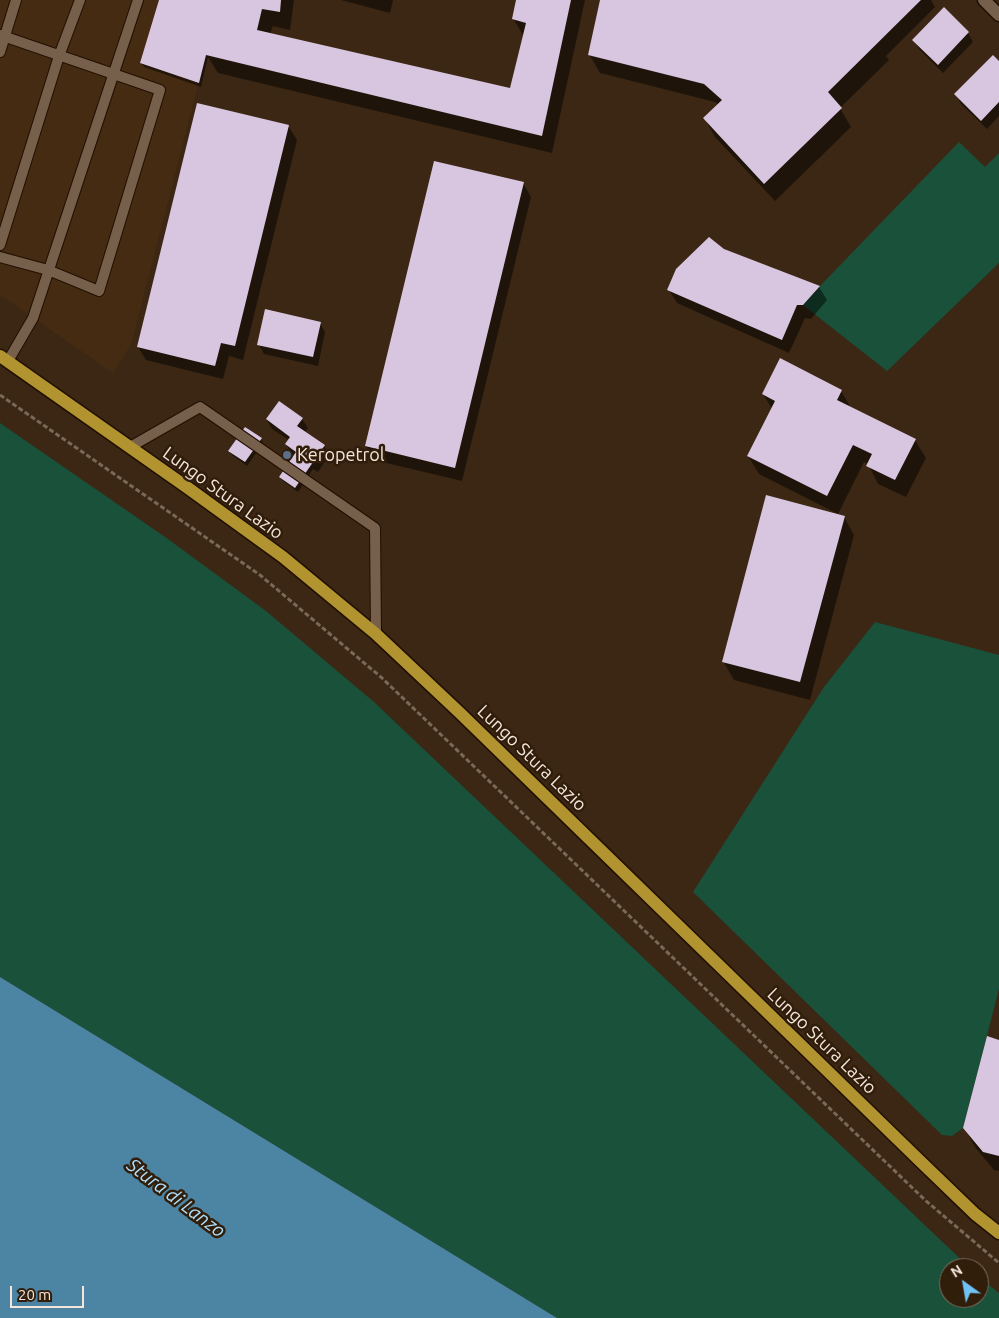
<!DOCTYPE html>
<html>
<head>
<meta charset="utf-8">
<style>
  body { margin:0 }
  #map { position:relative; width:999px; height:1318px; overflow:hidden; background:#3b2714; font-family:Ubuntu,sans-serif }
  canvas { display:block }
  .north { position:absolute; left:939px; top:1258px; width:50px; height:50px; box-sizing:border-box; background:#301d0a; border:1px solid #7e6d5e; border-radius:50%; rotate:328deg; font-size:14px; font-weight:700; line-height:20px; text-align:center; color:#f4e6db }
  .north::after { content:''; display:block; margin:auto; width:18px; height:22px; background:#70c2f4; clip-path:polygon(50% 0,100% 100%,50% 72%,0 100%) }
  .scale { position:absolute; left:10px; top:1286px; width:74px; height:22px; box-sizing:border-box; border:2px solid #f4e6db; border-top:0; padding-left:6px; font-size:15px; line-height:18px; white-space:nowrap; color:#f4e6db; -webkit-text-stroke:4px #301d0a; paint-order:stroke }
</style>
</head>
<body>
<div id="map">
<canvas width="999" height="1318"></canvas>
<div class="north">N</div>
<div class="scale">20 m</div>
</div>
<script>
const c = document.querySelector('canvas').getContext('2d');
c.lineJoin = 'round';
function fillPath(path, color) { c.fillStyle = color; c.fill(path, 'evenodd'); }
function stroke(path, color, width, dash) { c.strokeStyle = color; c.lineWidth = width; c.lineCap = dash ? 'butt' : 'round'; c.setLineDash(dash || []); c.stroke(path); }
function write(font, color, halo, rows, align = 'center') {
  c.font = font + ' Ubuntu,sans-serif'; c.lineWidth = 5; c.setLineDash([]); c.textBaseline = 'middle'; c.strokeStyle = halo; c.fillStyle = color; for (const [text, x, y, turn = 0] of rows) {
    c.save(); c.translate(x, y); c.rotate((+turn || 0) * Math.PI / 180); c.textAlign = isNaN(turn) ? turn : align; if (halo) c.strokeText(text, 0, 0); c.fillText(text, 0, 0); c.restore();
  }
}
const built = new Path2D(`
  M0,0H220L131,345L113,373L0,295Z`);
const green = new Path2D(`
  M959,142L985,167L999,153V263L887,371L803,305L820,286Z
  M0,423L168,539L266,611L374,702L970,1268H949V1298H979V1277L999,1293V1318H557L0,977Z
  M875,622L999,655V989L963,1128L952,1136L942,1135L693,892L824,687Z`);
const water = new Path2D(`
  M0,977L557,1318H0Z`);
const shadow = new Path2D(`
  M160,0H294L290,30L273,26L270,34L511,90L524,37L513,18L517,0H585L552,153L218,73L208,57L201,87L144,67L141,63Z
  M341,0H393L390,13Z
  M601,0H931L935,7L886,56L889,60L840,108L851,127L775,201L715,137L705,119L719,105L715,102L600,73L589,54Z
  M968,33L973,42L943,73L919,49L914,40Z
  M999,63V116L987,129L961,104L956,95Z
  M289,127L297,140L243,360L229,356L223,379L146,360L138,347Z
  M435,162L523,183L531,197L462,481L374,460L366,446Z
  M723,250L819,287L827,300L811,319L805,318L789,353L677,303L669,290Z
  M320,323L325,332L318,366L264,354L259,345Z
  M841,391L851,408L915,440L926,458L906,497L878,484L868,464L864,462L838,514L759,474L748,456L772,409L763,394Z
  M302,419L308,428L304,433L324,446L329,455L318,472L313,469L298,492L283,481L280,477L295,456L291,453L286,444L289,440L272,429L267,420Z
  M261,439L263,443L247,466L232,455L229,451Z
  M844,517L854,535L810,700L734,680L723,661Z
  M999,1041V1171L994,1170L975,1147L964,1128Z`);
const building = new Path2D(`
  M159,0H281L280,12L262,9L257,30L510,88L526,23L512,19L516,0H571L542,136L206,55L199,83L140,63Z
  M600,0H921L828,92L842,108L764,184L703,118L722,100L704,84L588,55Z
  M944,7L969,32L938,65L912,40Z
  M993,55L999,61V102L981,121L954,94Z
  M197,103L289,125L235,346L221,343L215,366L137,347Z
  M434,161L524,182L455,468L365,446Z
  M709,237L724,249L820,286L803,305H797L782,340L667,290L676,269Z
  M265,309L321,322L313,357L257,345Z
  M780,358L842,390L837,400L916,439L895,480L866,466L872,454L853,445L827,496L747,456L775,401L762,394Z
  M279,401L303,418L297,426L325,445L295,488L279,477L296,452L285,444L290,437L266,419Z
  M245,427L262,438L245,462L228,451Z
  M766,495L845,516L800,682L722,662Z
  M987,1036L999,1040V1156L983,1152L963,1128Z`);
const path = new Path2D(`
  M0,395L260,575L382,678L925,1200L999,1263`);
const lane = new Path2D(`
  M0,35L160,90L99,291L48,270L0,257
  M0,52L16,0
  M0,245L59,56L80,0
  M8,361L33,318L138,0
  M130,447L200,407L375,528L376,634`);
const street = new Path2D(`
  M984,0L999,15`);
const primary = new Path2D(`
  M0,356L188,488L283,557L376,634L460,713L919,1160L975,1214L999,1233`);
const markers = [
  [287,455,5,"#5c6f8a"]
];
const poiNames = [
  ["Keropetrol",297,455]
];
const streetNames = [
  ["Lungo Stura Lazio",223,493,36],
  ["Lungo Stura Lazio",532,758,44],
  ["Lungo Stura Lazio",822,1041,44]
];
const waterNames = [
  ["Stura di Lanzo",176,1198,37]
];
fillPath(built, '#442b12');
fillPath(green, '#19513b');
fillPath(water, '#4c84a3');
fillPath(shadow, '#0007');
fillPath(building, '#d8c5e0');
stroke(lane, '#210f00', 12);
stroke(street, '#210f00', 15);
stroke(primary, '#210f00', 15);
stroke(path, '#7a6858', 3, [5, 2.5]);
stroke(lane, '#765f4b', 10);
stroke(street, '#765f4b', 12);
stroke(primary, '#b19330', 12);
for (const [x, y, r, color] of markers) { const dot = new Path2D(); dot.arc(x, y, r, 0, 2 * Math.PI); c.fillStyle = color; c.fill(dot); stroke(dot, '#301d0a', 2); }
write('18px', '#f4e6db', '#301d0a', poiNames, 'left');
write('18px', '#f4e6db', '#301d0a', streetNames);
write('italic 19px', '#b1e1fd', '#301d0a', waterNames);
</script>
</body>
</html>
